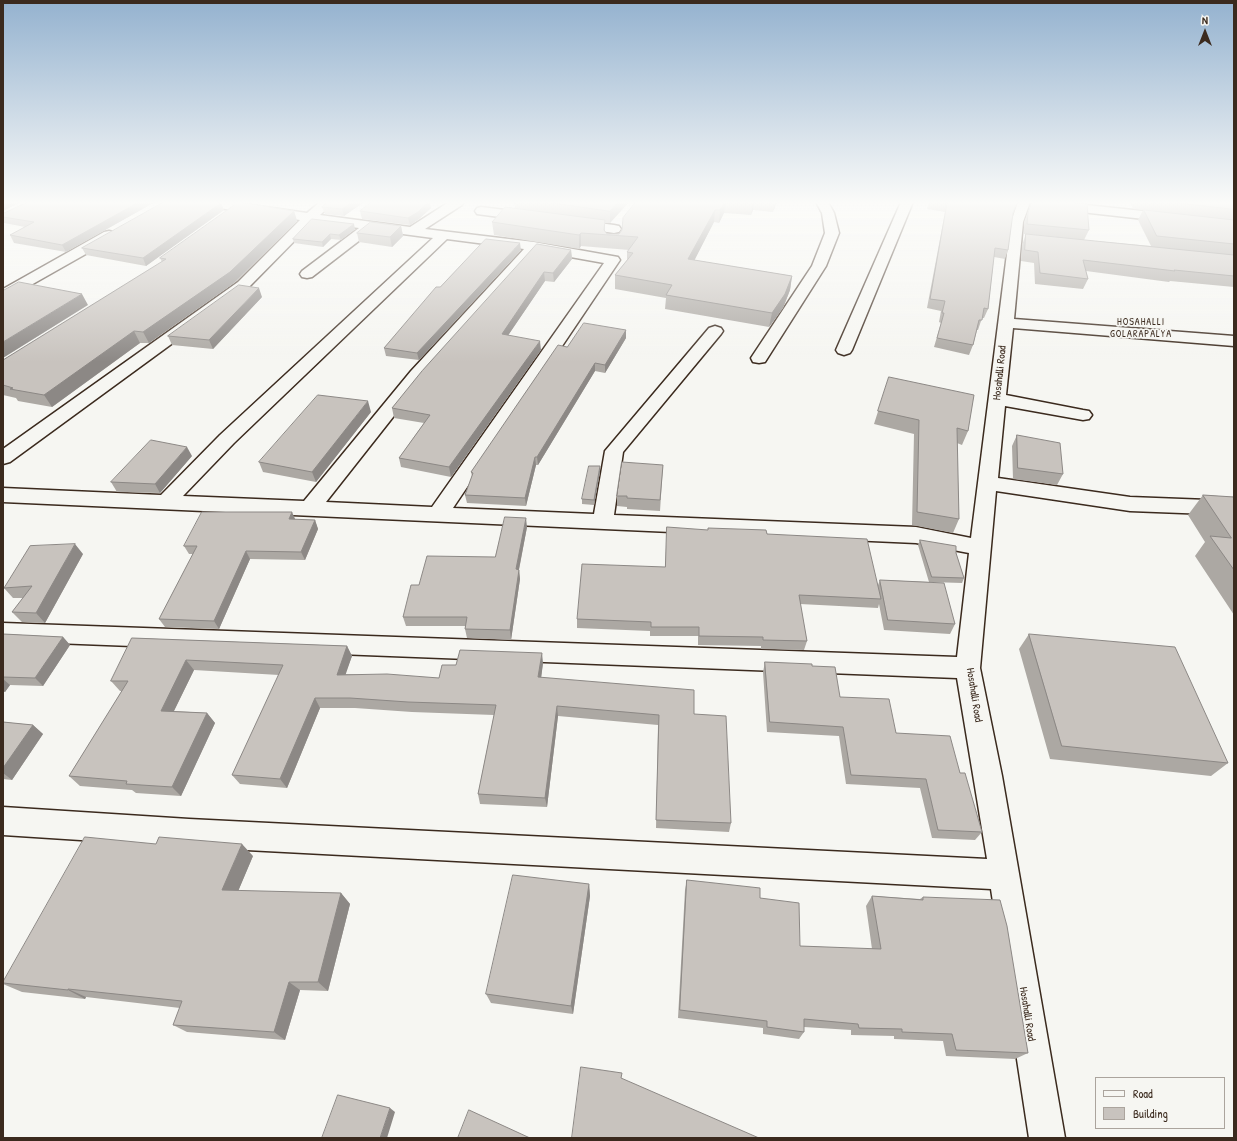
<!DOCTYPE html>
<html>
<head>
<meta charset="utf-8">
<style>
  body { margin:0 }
  #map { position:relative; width:1237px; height:1141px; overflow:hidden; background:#f6f6f2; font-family:"Patrick Hand",sans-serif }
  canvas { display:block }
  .frame { position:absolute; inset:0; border:4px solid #3b2a1e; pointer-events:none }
  .legend { position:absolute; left:1095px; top:1077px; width:130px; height:52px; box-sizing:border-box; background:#f6f6f2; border:1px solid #aba49d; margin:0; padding:5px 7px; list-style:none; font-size:12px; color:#3b2a1e }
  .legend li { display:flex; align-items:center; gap:8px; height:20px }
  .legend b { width:20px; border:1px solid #aba49d }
  .north { position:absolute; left:1185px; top:12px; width:40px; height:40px; -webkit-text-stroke:3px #f6f6f2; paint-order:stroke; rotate:0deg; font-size:11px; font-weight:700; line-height:16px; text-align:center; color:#3b2a1e }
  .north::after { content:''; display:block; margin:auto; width:14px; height:18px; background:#3b2a1e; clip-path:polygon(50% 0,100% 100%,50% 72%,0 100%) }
</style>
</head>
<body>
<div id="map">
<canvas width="1237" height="1141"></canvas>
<div class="frame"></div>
<ul class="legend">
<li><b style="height:5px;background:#f6f6f2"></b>Road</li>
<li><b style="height:11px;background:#c8c3be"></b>Building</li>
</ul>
<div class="north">N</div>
</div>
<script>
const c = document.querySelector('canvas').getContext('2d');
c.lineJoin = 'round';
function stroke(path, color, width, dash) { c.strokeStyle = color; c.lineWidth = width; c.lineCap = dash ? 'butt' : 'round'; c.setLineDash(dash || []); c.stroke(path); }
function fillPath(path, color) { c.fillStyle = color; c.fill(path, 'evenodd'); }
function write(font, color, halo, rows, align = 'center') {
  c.font = font + ' "Patrick Hand",sans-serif'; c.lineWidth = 3.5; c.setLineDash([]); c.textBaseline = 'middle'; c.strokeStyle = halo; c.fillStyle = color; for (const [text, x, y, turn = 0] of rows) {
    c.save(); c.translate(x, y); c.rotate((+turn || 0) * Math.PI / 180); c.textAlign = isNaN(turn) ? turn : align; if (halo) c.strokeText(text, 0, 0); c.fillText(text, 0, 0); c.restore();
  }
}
const minor = new Path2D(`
  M199,202H231L307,213L320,202H334L320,215L410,227L449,202H464L462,205L425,229L534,242L618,257L620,260L453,508L594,514L605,451L709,328L715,326L721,328L723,331L721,334L623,452L614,515L916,527L971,538L1011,222L1018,202H1030L1023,222L1014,319L1234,336V346L1013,328L1006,395L1083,410L1089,411L1092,415L1089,419L1083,420L1005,406L998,478L1130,497L1234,501V515L1130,511L996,491L980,668L1002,776L1065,1138H1029L991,889L189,847L3,835V807L189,819L987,859L957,678L3,641V623L957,657L969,553L916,543L3,502V488L161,495L220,435L433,238L373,230L312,277L307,278L302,277L300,274L302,271L359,228L313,222L248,288L10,462L3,464V449L238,282L300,220L205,206L201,205ZM447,239L524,249L411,371L304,501L183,496L234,443ZM537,251L604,263L432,507L326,502L423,379Z
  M816,202H828L834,213L839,233L826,266L765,362L759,363L753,362L751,358L812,266L825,233L822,213Z
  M901,202H913L852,350L850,353L844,355L838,353L836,350Z
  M1058,202L1171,214L1176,215L1177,218L1176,221L1171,222L1054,209L1052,206L1054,203Z
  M481,207L530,213L535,214L536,217L535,220L530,221L477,214L475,211L477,208Z
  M576,220L614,225L619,226L621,229L619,232L614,233L571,227L569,224L571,221Z
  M109,231L114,232L116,235L114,238L8,298L3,299V289L104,232Z`);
const wall = new Path2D(`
  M28,202H155L66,252L14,243L10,235L25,227L4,223L3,222V214Z
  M328,202H364L344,216L325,214L322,207Z
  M514,202H629L610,223H605V232L607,234H619L636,202H777L773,212L753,210L751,215L724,213L719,223L714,222L694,260L792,276L790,290L783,308L769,327L665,309L666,298L615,289V275L627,260V252L629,250L581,246L579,249L494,235L492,222L515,208Z
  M929,202H1017L1013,213L1008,250L1005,259L994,257L988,309L984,318H982L978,330H977L973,345L969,355L934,347L941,323L939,322L941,311L927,308L945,212L927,209Z
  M1032,202L1089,230L1084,240L1151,246L1138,220L1143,210L1133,209L1130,202H1234V287L1170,281L1169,282L1086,271L1088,279L1083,289L1035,284L1034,263L1021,261L1022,245L1026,234L1077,239L1024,234V222Z
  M431,208L419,219L410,225L362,219L360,211Z
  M224,210L146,266L86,255L82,248Z
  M294,211L297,221L234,283L149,343H140L52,407L18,401L16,398L3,395V360L162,262L160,258Z
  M401,226L403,236L392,247L359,242L357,233Z
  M355,229L341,240L331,239L323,247L294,243L293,239Z
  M537,244L571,250L572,259L554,282L545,281L508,335L541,350L451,477L401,467L399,458L424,423L394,418L392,408Z
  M521,250L419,360L386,356L384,348L440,287Z
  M262,297L213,349L172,345L168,336Z
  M626,330V338L605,373L595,371L538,465H536L526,506L467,503L465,495L472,476L471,472L567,347Z
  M889,377L968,431L962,445L957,443L959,519L953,533L912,525L914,434L874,424Z
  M371,412L316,482L263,472L259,462Z
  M1017,435L1063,474L1057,485L1013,479L1012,446Z
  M192,456L160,493L117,492L111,482Z
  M663,465L660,511L627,509V507L617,506V496Z
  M600,472L594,505L582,504V499Z
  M1203,495L1234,497V615L1195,556L1205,542L1188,515Z
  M295,520H315L318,529L305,560L250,559L219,629L165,627L159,619L193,554H189L184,546Z
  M527,527L519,570L520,579L511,640L467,638L465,629V626H406L403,617L419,585L495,557Z
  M767,534L878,585L880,580L929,582L918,545L920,540L956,553L964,578L962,583L930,582L955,624L950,634L884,630L879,604L878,608L800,604L807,641L804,650L761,649V646L698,645V636H650V631L577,628V619L665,567Z
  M83,554L45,623L22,622L12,612L23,598H13L4,588Z
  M3,634L63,637L70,645L43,686L10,685L5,692H3Z
  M1029,634L1228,763L1211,776L1050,759L1019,649Z
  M132,638L347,646L352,656L345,674L439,678L456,665L543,663L541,677L694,714L731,823L729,832L656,828L658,725L558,716L547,807L480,804L478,794L494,715L412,712L355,708H320L287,788L240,784L232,775L279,675L194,670L174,711L207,713L215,723L181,796L136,793L132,790L80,786L69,776L122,691H120L111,681Z
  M765,662L812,666L840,697L896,733L960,773L982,832L975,840L932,838L920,788L846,784L839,736L767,732L763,672Z
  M3,722L33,725L43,734L12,780L3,779Z
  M253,856L238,891L341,893L350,904L328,991L300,990L285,1040L187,1032L173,1025L180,1008L86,997L85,999L22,992L3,984Z
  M687,880L760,898L800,946L872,949L866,906L872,896L920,899L923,897L1028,1053L1015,1059L946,1056L943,1041L894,1039V1036L851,1035V1030L804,1027V1032L799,1039L763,1034V1028L678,1018L685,890Z
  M589,884L590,896L573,1014L491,1003L486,994Z`);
const shadedWall = new Path2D(`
  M3,202H21L3,211Z
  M139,202H155L66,252L62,245Z
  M352,202H364L344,216L342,209Z
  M428,202H430L431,208L419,219L410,225L408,218Z
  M618,202H629L610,223V211Z
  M725,202H726L724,213L719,223L720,210Z
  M753,202H754L753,210L751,215Z
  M775,202H777L773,212Z
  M221,203L224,210L146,266L143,258Z
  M715,210L714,222L688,273V259Z
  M294,211L297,221L234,283L149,343L143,332Z
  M354,224L355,229L341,240L339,235Z
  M401,226L403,236L392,247L390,237Z
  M581,233V246L579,249V235Z
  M330,234L331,239L323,247L322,242Z
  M520,243L521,250L419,360L417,353Z
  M571,250L572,259L554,282L553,273Z
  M544,272L545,281L503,343L502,334Z
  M792,276L790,290L783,308L769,327L772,313Z
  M259,288L262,297L213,349L209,340Z
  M82,294L88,305L3,358V342Z
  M626,330V338L605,373V365Z
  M134,331L140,343L52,407L44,395Z
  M540,341L541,350L451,477L449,467Z
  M595,363V371L538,465L537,457Z
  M368,401L371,412L316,482L312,472Z
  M187,447L192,456L160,493L155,484Z
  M535,457L536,465L526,506L525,498Z
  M600,466V472L594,505V500Z
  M292,512L296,521L289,519Z
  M526,518L527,527L517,579L516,569Z
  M315,520L318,529L305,560L301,552Z
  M75,544L83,554L45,623L36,613Z
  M246,551L250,559L219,629L214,621Z
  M519,570L520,579L511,640L510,630Z
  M63,637L70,645L43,686L35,678Z
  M347,646L352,656L342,685L337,675Z
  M542,653L543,663L540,687L538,677Z
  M186,660L194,670L169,721L161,711Z
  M3,679L10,685L5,692L3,690Z
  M315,698L320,708L287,788L280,779Z
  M557,706L558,716L547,807L545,798Z
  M207,713L215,723L181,796L172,787Z
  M33,725L43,734L12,780L3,773V768Z
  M242,844L253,856L234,901L222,890Z
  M589,884L590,896L573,1014L571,1006Z
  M341,893L350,904L328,991L318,982Z
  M289,982L300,990L285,1040L274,1032Z
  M68,989L86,997L85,999L68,990Z
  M390,1108L395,1112L387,1138H380Z`);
const building = new Path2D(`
  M28,202H139L62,245L10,235L34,222L3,217V214Z
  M164,202H215L221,203L143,258L82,248Z
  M239,202L294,211L230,272L143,332L134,331L44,395L10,389L13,388L3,385V360L166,259L160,258Z
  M328,202H352L342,209L322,207Z
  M372,202H428L418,212L408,218L360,211Z
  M547,202H618L610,211Z
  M636,202H725L720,210H715L688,259L792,276L785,294L772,313L666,295L672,285L615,275L633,253L627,252L638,237L581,233L579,235L492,222L505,207L605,220L604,230L607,234H619L622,230L623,218Z
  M940,202H1017L1013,213L1008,250L995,248L988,309L984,308L982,320H979L973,345L937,338L944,313H942L945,301L930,299L947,203Z
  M1032,202H1065L1087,204L1089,230L1027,224L1028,213Z
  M1170,202H1234V209Z
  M1144,210L1234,220V244L1157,236Z
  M312,219L354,224L339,235L330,234L322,242L293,239Z
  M371,222L401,226L390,237L357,233Z
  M1026,234L1234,255V276L1174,270L1175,271L1083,260L1088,279L1040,273L1038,252L1025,250Z
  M486,239L520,243L417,353L384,348L436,287H440Z
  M537,244L571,250L553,273L544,272L502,334L540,341L449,467L399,458L430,415L392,408L422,371Z
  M19,282L82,294L3,342V291Z
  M239,285L259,288L209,340L168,336Z
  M584,323L626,330L605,365L595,363L537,457H535L525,498L465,495L473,473L471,472L558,345L567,347Z
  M889,377L974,395L968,431L957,428L959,519L917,512L919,420L878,411Z
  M318,395L368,401L312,472L259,462Z
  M1017,435L1060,443L1063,474L1018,468Z
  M151,440L187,447L155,484L111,482Z
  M622,462L663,465L660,500L627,498V496H617Z
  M589,466H600L594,500L582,499Z
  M1203,495L1234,497V570L1210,536L1231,538Z
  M202,512H292L289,519L315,520L301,552L246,551L214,621L159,619L197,546H184Z
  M505,517L526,518L516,569L519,570L510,630L465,629L467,617H403L411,585H419L427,556L495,557Z
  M667,527L708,530V528L766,530L767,534L867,539L881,599L799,595L807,641L763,640V637L699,636V627H651V622L577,619L582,564L665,567Z
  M920,540L956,546V553L964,578L932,577Z
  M75,544L36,613L12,612L32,586L4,588L30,546Z
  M880,580L944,583L955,624L888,620Z
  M3,634L63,637L35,678L3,677Z
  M1029,634L1175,647L1228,763L1062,746Z
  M132,638L347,646L337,675L387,674L439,678L442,665H456L460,650L542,653L538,677L694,690V714L726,716L731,823L656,820L659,715L557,706L545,798L478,794L496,705L408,702L350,698H315L280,779L232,775L283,665L186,660L161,711L207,713L172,787L126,784L127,781L69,776L128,681H111Z
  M765,662L812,664V666L835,667L840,697L889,699L896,733L950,736L960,773H965L982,832L938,830L926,779L851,775L843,727L770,722Z
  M3,722L33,725L3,768Z
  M85,837L156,844L159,837L242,844L222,890L341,893L318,982H289L274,1032L173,1025L182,1001L68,989V990L3,983V982Z
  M513,875L589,884L571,1006L486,994Z
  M687,880L760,888V898L799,903L800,946L881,949L872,896L923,900V897L1000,900L1007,926L1028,1053L956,1050L952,1034L902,1032V1029L859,1028L858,1024L804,1019V1032L767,1027V1021L680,1010Z
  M581,1067L622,1073L621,1078L759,1138H572Z
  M338,1095L390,1108L380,1138H322Z
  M469,1110L530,1138H458Z`);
const farNeighbourhoodnames = [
  ["HOSAHALLI",1141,322],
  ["GOLARAPALYA",1141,334]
];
const streetNames = [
  ["Hosahalli Road",1000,373,-84],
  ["Hosahalli Road",974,695,81],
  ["Hosahalli Road",1027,1014,81]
];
stroke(minor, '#3b2a1e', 3);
fillPath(minor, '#f6f6f2');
fillPath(wall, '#aca8a3');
fillPath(shadedWall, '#8c8885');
fillPath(building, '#c8c3be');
stroke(building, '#8c8885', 1);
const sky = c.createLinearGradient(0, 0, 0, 362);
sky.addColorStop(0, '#94b2cf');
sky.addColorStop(0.56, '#fbfbf9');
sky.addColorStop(1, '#fbfbf900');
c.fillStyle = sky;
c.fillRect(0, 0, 1237, 362);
c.letterSpacing = '1px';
write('10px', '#3b2a1e', '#f6f6f2', farNeighbourhoodnames);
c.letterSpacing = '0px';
write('11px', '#3b2a1e', '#f6f6f2', streetNames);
</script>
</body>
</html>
